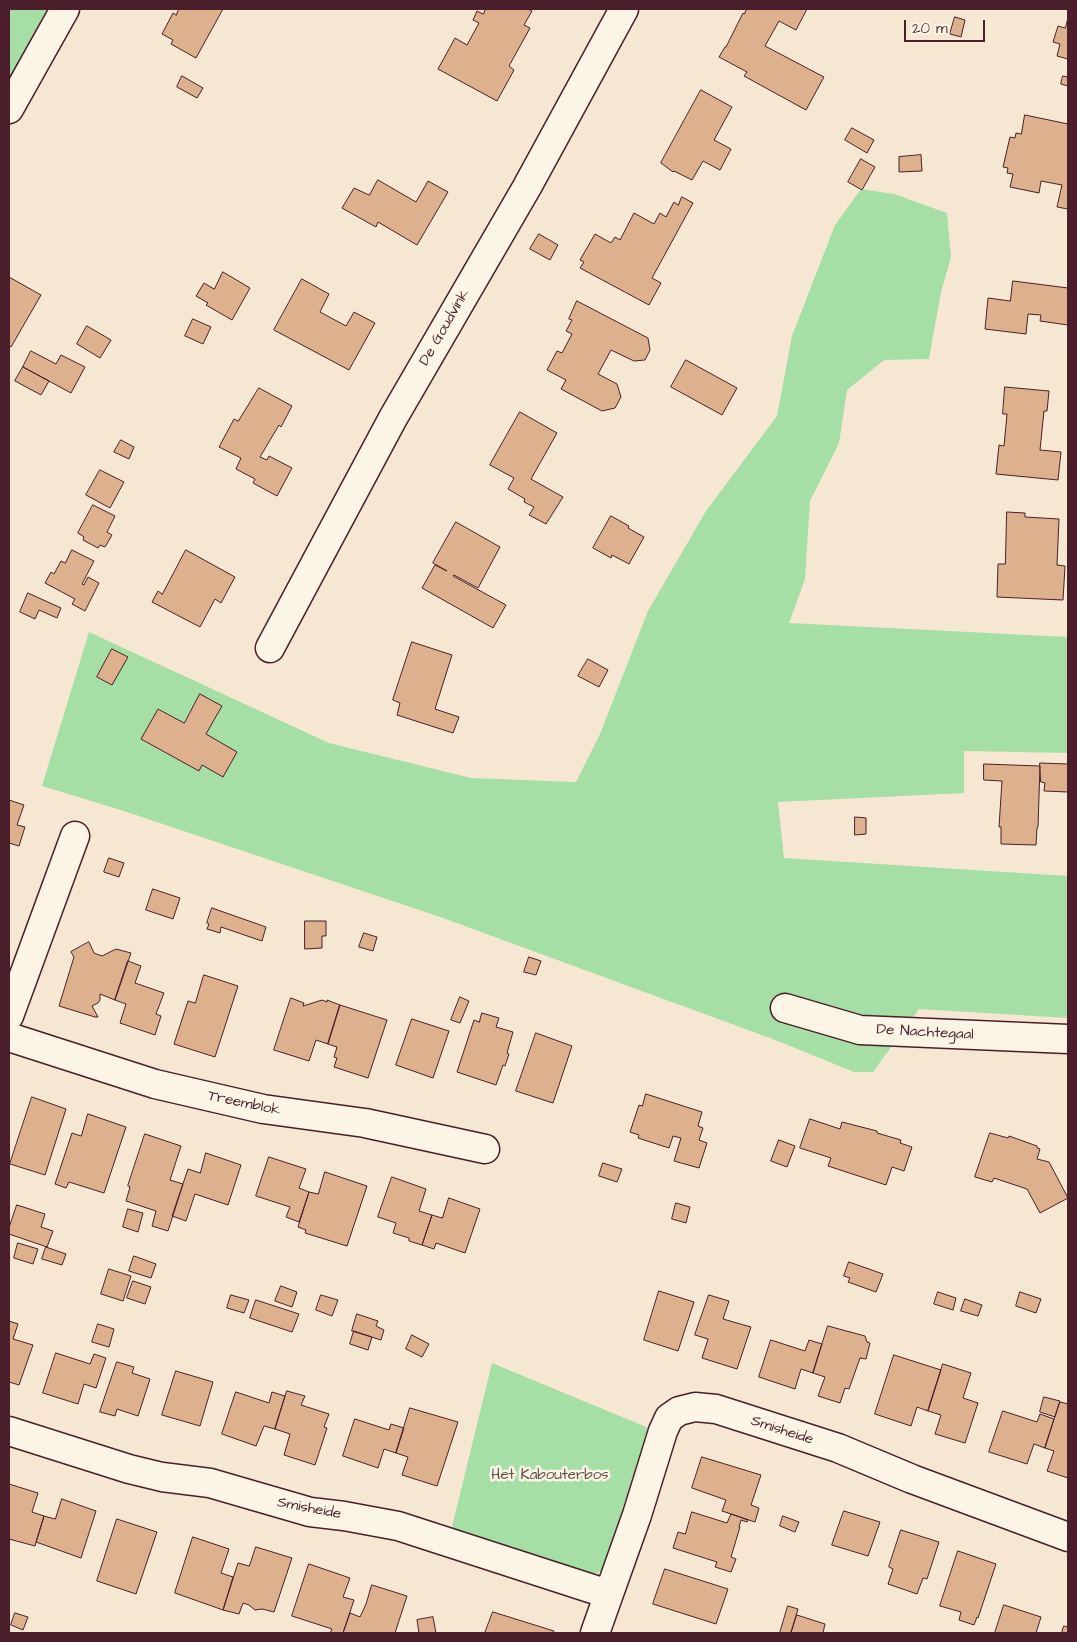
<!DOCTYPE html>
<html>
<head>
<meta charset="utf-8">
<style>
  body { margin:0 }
  #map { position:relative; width:1077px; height:1642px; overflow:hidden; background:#f6e7d3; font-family:"Architects Daughter",sans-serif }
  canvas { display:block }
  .frame { position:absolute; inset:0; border:10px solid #4a1f2b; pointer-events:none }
  .scale { position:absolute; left:904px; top:20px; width:81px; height:22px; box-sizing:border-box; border:2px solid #4a1f2b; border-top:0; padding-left:6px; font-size:15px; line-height:18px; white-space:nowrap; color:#4a1f2b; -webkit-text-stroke:4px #fcf5e5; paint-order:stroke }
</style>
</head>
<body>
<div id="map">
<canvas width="1077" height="1642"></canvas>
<div class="frame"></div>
<div class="scale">20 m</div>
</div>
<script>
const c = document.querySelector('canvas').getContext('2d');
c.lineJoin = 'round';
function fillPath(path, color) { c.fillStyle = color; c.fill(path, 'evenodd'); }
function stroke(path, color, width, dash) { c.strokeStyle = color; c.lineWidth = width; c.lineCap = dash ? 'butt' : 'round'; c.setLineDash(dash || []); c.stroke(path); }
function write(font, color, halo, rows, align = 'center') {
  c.font = font + ' "Architects Daughter",sans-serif'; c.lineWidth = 5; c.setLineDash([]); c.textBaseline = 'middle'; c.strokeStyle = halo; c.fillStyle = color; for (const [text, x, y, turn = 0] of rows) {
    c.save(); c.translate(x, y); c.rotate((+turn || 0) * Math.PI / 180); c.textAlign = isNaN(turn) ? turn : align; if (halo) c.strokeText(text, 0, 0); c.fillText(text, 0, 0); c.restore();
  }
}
const green = new Path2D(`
  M9,9H53L9,88Z
  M861,189L894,194L947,213L951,257L941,292L929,359L884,360L847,390L839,443L810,501L805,579L789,623L1068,637V753L964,751V793L778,802L784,858L1068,876V1018L919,1009L873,1072H854L778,1041L443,918L124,811L42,786L89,632L329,743L471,778L576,782L600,734L648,611L706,511L777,416L792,336L835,225Z
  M492,1363L651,1429L608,1567L597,1573L586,1575L451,1531Z`);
const building = new Path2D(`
  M179,9H223L196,58L171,44L173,40L162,34L173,13L176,15Z
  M486,9H528L532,11L524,25L530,28L509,66L514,70L497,101L438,69L455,38L467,45L479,23L473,20L477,11L483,14Z
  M747,9H807L796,30L779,21L765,46L824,77L806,110L744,76L747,72L719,57L725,47H726L743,13L744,14Z
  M955,17L965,20L961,37L950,34Z
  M1068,18V59L1057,56L1060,44L1053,42L1058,26L1065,28Z
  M182,76L203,88L197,98L177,87Z
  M1063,76L1068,77V86L1061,84Z
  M701,90L732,107L714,140L731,149L720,170L703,161L692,180L674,171L673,172L661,163Z
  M1025,115L1068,124V209L1057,207L1062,185L1041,181L1039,193L1010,187L1013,174L1007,173L1008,168L1003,167L1010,137L1015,138L1016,133L1021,134Z
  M852,128L874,140L867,153L845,140Z
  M921,155L922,171L899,172V157Z
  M861,159L875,167L862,190L848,182Z
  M378,180L416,202L428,181L448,192L417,245L378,222L376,227L342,208L354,188L369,195Z
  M682,197L693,203L652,278L661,283L649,305L580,268L584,262L580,260L595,234L611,243L615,237L620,240L634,213L654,224L660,213L666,217L674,202L678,205Z
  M539,234L558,245L550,260L530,249Z
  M223,272L250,288L232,320L206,305L208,303L196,296L204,283L214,289Z
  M9,277L41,295L11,347L9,346Z
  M302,279L329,294L320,312L346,326L354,312L375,323L349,370L274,330Z
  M1013,281L1068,288V325L1040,321L1041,315L1028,314L1026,334L985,329L988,298L1010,301Z
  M577,301L648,338L650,350L645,360L634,361L611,350L598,374L617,384L621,397L615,408L602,411L561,389L566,380L547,370L557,351L562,353L572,334L566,331L572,320L569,319Z
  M193,319L211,327L203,344L185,336Z
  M87,326L111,340L100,358L77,344Z
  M31,351L56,364L61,355L85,367L71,393L23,367Z
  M686,360L737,388L722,415L671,387Z
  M23,367L49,381L41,395L15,381Z
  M1005,387L1049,391L1047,411H1044L1040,450L1061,452L1058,480L996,474L999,445L1004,446L1007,414H1003Z
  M259,388L292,406L281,427L279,425L260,457L267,460L269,456L292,468L277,496L253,483L255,479L236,469L241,458L219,447L234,419L238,421Z
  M520,412L557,433L531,479L563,497L546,524L529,515L534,507L524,502L525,499L508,489L514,478L490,465Z
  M121,440L134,447L129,459L114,452Z
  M100,470L124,482L110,508L86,495Z
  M93,505L115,516L107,532L112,535L105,547L100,545L98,548L83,540L84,537L78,533Z
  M1007,512L1025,513V517L1059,519L1057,565L1065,566L1063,600L997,597L998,564H1005Z
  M611,516L629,526L628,528L644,537L629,564L612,555L611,558L593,548Z
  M456,522L500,547L478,588L454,575L453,576L506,605L493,628L422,588L435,565L447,571L433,563Z
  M72,550L94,561L82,584L84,585L88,577L99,583L85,611L72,604L75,599L45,583L51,572L54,574L61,561L65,563Z
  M186,550L235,577L221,603L215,599L200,627L152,602L158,591L162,594Z
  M28,593L61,608L57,618L39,610L35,619L20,612Z
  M412,642L452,655L435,709L459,717L453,733L397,715L400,703L393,700Z
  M112,649L128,657L112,685L97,677Z
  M588,659L608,670L599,687L578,676Z
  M200,694L222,706L206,734L237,752L223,777L202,765L199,771L141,739L158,709L184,723Z
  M1040,763L1068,764V792L1044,791L1045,783L1041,782Z
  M984,764L1040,766L1038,827L1037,828L1036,845L1001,844V827H999L1002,781L984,780Z
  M9,800L24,805L17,825L25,827L19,846L9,843Z
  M855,817L866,818V834L855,835Z
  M109,858L124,863L119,877L104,872Z
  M153,889L180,898L173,919L146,910Z
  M212,908L266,927L262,941L221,927L220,933L207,929L209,924L207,923Z
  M305,921H326V936H322V948L305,949Z
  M364,933L377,937L373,951L359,947Z
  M89,942L94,953L102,956L116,949L131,953L115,1000L100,994V1000L98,1003L92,1006L98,1017H95L59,1006L74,957L71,952Z
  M529,957L541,961L536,975L524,972Z
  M128,961L141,966L135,983L164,993L156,1014L161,1016L155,1035L120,1023L126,1004L115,1000Z
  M204,975L238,986L215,1057L174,1044L188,1001L195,1003Z
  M460,997L469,1001L460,1023L451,1020Z
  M291,998L304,1003L303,1006L322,1000L327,1002V1000L340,1005L328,1044L316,1040L309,1061L274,1050Z
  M340,1005L387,1020L368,1078L334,1067L337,1058L334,1057L337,1047L328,1044Z
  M482,1013L499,1018L496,1027L513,1032L507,1053L509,1054L505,1066L503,1065L496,1085L457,1072L474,1020L479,1022Z
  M412,1019L449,1031L433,1078L396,1065Z
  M536,1033L572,1046L553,1103L516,1091Z
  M646,1094L702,1112L698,1126L703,1128L699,1140L707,1143L699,1168L674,1161L681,1138L673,1136L669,1148L638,1138L639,1135L630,1132L639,1105L642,1106Z
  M32,1097L66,1109L45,1175L10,1164Z
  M88,1114L126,1127L104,1193L69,1182L66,1188L55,1184L72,1133L81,1136Z
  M810,1119L840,1129L842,1122L877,1131V1133L901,1140L900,1143L912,1147L904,1171L892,1167L886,1185L828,1166L831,1158L800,1148Z
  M990,1133L1008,1138L1009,1136L1037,1146V1148L1040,1149L1037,1159L1049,1162L1068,1198L1040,1213L1027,1189L994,1178L992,1182L975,1177Z
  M145,1134L181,1146L170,1180L183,1184L168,1231L152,1226L156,1211L126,1201L130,1187L128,1186Z
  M779,1140L795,1146L787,1167L771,1161Z
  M206,1153L241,1165L228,1205L195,1194L186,1221L172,1216L188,1169L200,1173Z
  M269,1157L306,1169L299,1188L309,1192L299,1222L286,1217L290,1207L256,1196Z
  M603,1163L622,1169L617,1182L599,1176Z
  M325,1172L367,1186L347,1246L305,1233L306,1230L298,1227L309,1192L318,1194Z
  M392,1177L426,1189L419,1211L432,1215L422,1245L409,1241V1238L393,1233L396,1223L378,1217Z
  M449,1198L480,1209L465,1253L436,1243L434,1249L422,1245L432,1215L442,1218Z
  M676,1203L690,1207L686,1223L672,1219Z
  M17,1205L45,1214L41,1227L53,1231L47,1247L9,1234V1228Z
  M128,1209L143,1213L138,1232L123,1227Z
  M18,1243L38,1249L33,1264L14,1258Z
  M46,1247L66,1254L62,1265L42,1259Z
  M134,1256L156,1264L151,1278L129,1271Z
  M849,1262L883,1274L876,1292L848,1282L850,1278L844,1276Z
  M109,1269L131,1276L123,1301L101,1294Z
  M133,1281L151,1287L145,1304L127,1298Z
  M281,1286L297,1292L292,1307L275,1301Z
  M659,1291L694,1302L678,1351L644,1340Z
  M938,1292L956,1298L953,1310L934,1304Z
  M1020,1292L1041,1299L1036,1313L1016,1306Z
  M231,1295L249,1300L244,1313L227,1308Z
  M321,1295L338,1300L332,1316L316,1310Z
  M709,1295L729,1301L723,1319L751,1327L737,1369L702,1358L708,1339L695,1335Z
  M965,1299L982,1305L978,1316L961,1311Z
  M256,1300L299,1314L292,1332L250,1318Z
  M357,1314L378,1321L376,1326L384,1330L381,1340L352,1331Z
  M9,1321L18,1324L13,1339L33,1345L19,1385L9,1382Z
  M98,1324L114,1329L109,1347L92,1342Z
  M828,1326L865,1336L867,1342L870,1343L866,1359L860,1358L849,1389L845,1388L840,1403L818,1396L825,1377L813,1373Z
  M354,1331L372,1337L368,1350L350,1344Z
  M412,1335L429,1344L422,1357L406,1349Z
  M771,1340L805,1351L809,1340L822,1344L813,1373L801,1369L795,1389L759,1377Z
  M56,1353L90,1364L94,1354L106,1358L96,1388L84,1384L78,1404L43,1393Z
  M894,1355L941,1370L928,1411L917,1407L911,1426L875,1414Z
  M117,1362L134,1367L132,1373L150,1379L138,1416L117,1409L115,1416L100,1412Z
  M943,1364L971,1373L963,1398L978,1403L965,1443L935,1434L941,1415L928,1411Z
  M176,1371L213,1382L200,1426L162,1415Z
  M287,1391L305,1396L301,1405L329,1414L324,1427L327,1428L315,1465L284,1455L290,1434L275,1429Z
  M236,1392L269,1403L272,1392L285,1396L275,1429L264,1426L256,1446L222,1434Z
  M1044,1397L1060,1401L1055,1417L1040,1412Z
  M1060,1402L1068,1404V1478L1047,1471L1054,1451L1045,1448Z
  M410,1408L458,1422L437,1486L402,1475L408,1457L396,1453Z
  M1003,1411L1037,1422L1040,1414L1054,1419L1045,1448L1034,1444L1027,1464L989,1452Z
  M355,1419L389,1430L391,1424L404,1428L396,1453L384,1449L378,1468L343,1456Z
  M702,1457L761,1475L751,1505L759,1508L755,1522L722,1511L726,1500L692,1488Z
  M9,1484L38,1493L32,1512L44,1516L35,1546L9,1539Z
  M62,1499L96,1511L81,1558L36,1542L44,1516L55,1519Z
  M844,1511L880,1522L868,1556L832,1545Z
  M692,1512L727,1523L731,1514L748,1520L747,1522L741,1520L739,1527H740L731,1557L736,1559L731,1572L715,1567L717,1562L673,1548L678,1532L685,1534Z
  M783,1516L799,1522L795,1532L780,1526Z
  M117,1519L157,1532L136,1594L97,1581Z
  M901,1530L939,1542L927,1579L923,1578L917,1594L888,1584L893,1569L889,1567Z
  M193,1537L229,1549L221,1573L233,1577L223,1610L175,1593Z
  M256,1547L292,1558L274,1612L262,1609L255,1610L249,1605L243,1603L239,1614L223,1610L238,1563L249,1566Z
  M958,1551L996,1564L978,1618L977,1617L974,1625L959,1620L961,1612L940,1606Z
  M309,1564L350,1578L343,1597L354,1600L343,1633H330L332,1629L292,1616Z
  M665,1569L728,1589L716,1624L653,1604Z
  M372,1585L407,1596L395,1633H343L350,1613L360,1617L366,1604Z
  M1004,1605L1041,1617L1036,1633H995Z
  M788,1606L798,1609L791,1633H780Z
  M493,1612L554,1631L553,1633H485Z
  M15,1613L28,1617L23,1630L11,1625Z
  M797,1615L825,1624L823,1633H791Z
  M433,1617L436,1633H419L417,1620Z
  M1064,1626L1068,1627V1633H1062Z`);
const minor = new Path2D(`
  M9,109L65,9
  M270,648L393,418L527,187L624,9
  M785,1008L860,1030L1068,1039
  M9,1016L75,836
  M9,1037L155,1084L263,1109L365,1123L485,1149
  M9,1431L129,1469L162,1477L210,1483L310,1512L344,1516L398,1526L608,1594
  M595,1633L637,1515L663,1431L669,1418L679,1411L695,1407L716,1409L838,1448L912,1479L1068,1537`);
const streetNames = [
  ["De Goudvink",445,328,-60],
  ["De Nachtegaal",925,1033,3],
  ["Treemblok",244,1104,12],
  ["Smisheide",782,1431,18],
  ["Smisheide",309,1509,11]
];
const parkNames = [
  ["Het Kabouterbos",550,1476]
];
fillPath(green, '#a6dfa5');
fillPath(building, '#ddb18d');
stroke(building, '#4a1f2b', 1);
stroke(minor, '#4a1f2b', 31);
stroke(minor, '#fcf5e5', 28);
write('15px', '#4a1f2b', '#fcf5e5', streetNames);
write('15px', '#614f4a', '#fcf5e5', parkNames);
</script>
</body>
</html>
